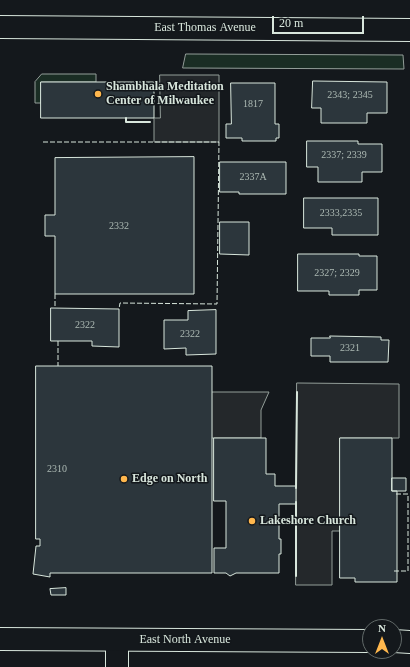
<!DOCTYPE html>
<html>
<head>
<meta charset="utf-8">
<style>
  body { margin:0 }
  #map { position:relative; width:410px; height:667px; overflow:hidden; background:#14181c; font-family:"Times New Roman",serif }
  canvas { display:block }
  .north { position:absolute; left:362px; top:619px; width:40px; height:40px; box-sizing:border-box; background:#14181c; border:1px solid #626a69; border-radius:50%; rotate:0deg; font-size:11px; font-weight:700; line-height:16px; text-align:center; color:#d8e6dc }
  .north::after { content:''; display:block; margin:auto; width:14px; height:18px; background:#ffb74d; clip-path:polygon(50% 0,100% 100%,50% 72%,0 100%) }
  .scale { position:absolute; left:272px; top:16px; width:92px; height:18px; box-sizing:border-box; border:2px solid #d8e6dc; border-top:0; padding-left:5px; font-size:12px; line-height:14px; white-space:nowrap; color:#d8e6dc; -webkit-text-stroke:3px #14181c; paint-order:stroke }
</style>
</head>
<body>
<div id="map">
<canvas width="410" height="667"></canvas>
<div class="north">N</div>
<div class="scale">20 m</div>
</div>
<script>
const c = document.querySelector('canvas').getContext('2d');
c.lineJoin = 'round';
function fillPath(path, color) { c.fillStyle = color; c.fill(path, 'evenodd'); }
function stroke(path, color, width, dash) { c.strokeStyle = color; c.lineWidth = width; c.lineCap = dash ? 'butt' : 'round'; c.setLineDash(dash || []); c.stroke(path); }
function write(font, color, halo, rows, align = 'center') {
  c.font = font + ' "Times New Roman",serif'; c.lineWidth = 3; c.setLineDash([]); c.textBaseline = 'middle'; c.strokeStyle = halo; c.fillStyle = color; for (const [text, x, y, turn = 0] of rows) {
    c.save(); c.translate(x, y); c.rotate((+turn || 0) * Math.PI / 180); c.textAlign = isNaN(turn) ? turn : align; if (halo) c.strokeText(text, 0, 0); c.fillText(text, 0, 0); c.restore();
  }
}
const green = new Path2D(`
  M186,54L403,55L404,69L183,68Z
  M42,74H96V82H41V103H35V82Z`);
const parking = new Path2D(`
  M160,75H219V142H154V118H160Z
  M297,383L399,384V438H340V531H332V585H296Z
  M212,392H269L261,410V438H212Z`);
const building = new Path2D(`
  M313,81L387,82V113H367V123H321V108H312Z
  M41,82H154V118H41Z
  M231,83H275V124H279V138H276V141H242V138H226V124H231Z
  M307,141H358V144H382V172H362V182H318V167H307Z
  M194,157V294H55V236H45V215H55V158Z
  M220,162H286V194H239V192H220Z
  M304,198H378V235H332V228H304Z
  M220,222H249V255L220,254Z
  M298,254H359V256H377V290H359V295H329V291H298Z
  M51,308L119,309V347L92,346V341H51Z
  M216,310V354L186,355V348L164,349V320H188V311Z
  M330,336L381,337V340H389L388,362H330V356H311V338H330Z
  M36,366H212V573H50V577L33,574L36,546H40V539H36Z
  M214,438H266V474H275V486H296V504H279V539H281V554H279V573H236L230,576L226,573H214V548H226V501H214Z
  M340,438H392V491H397V582H355V578H340Z
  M392,478H406V491H392Z
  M66,588V595H51L50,589Z`);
const street = new Path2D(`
  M0,27L410,30
  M117,667V640`);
const secondary = new Path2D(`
  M0,639L370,641
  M394,641L410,642`);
const fence = new Path2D(`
  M43,142H219L217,304L120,303L119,309
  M55,294V308
  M58,341V366
  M394,571H408V494H395`);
const wall = new Path2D(`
  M126,118V122H150
  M296,488L297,392
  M296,576V502`);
const markers = [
  [98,94,4,"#ffb74d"],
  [124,479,4,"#ffb74d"],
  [252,521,4,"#ffb74d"]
];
const numberNames = [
  ["2343; 2345",350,95],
  ["1817",253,104],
  ["2337; 2339",344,155],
  ["2337A",253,177],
  ["2333,2335",341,213],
  ["2332",119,226],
  ["2327; 2329",337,273],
  ["2322",85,325],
  ["2322",190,334],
  ["2321",350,348],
  ["2310",57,469]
];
const streetNames = [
  ["East Thomas Avenue",205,28],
  ["East North Avenue",185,640]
];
const poiNames = [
  ["Shambhala Meditation",106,87],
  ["Center of Milwaukee",106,101],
  ["Edge on North",132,479],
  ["Lakeshore Church",260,521]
];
fillPath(green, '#1a2d24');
stroke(green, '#939e99', 1);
fillPath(parking, '#24282b');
stroke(parking, '#939e99', 1);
fillPath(building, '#2c363c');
stroke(building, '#d8e6dc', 1);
stroke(street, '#d8e6dc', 24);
stroke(secondary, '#d8e6dc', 24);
stroke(street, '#14181c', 22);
stroke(secondary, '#14181c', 22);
stroke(fence, '#d8e6dc', 1, [5, 2]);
stroke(wall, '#d8e6dc', 2);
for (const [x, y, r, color] of markers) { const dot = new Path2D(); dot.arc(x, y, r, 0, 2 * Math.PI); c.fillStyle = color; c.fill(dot); stroke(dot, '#14181c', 1.5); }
write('10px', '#adbab4', null, numberNames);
write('12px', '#d8e6dc', '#14181c', streetNames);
write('bold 12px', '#d8e6dc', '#14181c', poiNames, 'left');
</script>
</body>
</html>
